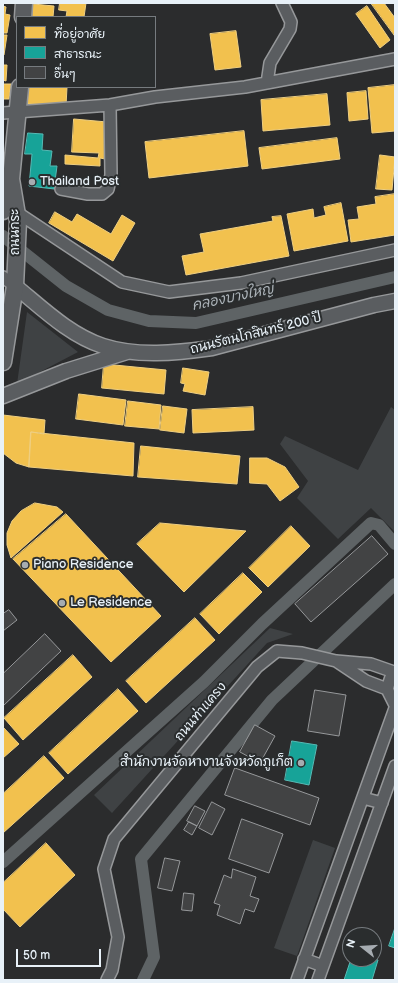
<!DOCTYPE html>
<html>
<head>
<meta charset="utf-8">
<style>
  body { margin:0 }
  #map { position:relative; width:398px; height:983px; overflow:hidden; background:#2b2c2d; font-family:"Balsamiq Sans","Playpen Sans Thai",sans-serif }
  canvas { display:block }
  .frame { position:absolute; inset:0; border:4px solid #e8f1f8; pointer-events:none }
  .legend { position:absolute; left:16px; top:16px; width:140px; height:72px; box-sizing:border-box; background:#2a2d2e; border:1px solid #767b7f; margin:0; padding:5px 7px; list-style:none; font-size:12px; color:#e8f1f8 }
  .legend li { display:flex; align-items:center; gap:8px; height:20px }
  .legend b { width:20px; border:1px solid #767b7f }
  .north { position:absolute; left:342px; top:927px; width:40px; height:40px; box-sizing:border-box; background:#2a2d2e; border:1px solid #767b7f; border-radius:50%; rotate:287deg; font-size:11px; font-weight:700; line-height:16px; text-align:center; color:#e8f1f8 }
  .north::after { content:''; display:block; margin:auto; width:14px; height:18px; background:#a6acb1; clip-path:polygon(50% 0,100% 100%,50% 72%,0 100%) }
  .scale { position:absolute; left:16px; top:949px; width:85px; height:18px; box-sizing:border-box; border:2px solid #e8f1f8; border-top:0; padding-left:5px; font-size:12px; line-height:14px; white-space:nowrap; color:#e8f1f8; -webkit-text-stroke:3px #2a2d2e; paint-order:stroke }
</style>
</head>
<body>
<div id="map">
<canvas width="398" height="983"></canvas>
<div class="frame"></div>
<ul class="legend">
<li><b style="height:11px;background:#f2c14e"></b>ที่อยู่อาศัย</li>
<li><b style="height:11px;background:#17a398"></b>สาธารณะ</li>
<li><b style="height:11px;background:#424344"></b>อื่นๆ</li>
</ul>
<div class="north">N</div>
<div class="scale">50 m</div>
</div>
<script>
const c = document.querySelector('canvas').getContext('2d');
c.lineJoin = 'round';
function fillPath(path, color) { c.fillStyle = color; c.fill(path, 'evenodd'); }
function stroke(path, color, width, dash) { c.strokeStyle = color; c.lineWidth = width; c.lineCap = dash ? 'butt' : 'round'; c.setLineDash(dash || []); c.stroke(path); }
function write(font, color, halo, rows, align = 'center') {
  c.font = font + ' "Balsamiq Sans","Playpen Sans Thai",sans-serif'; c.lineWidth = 4; c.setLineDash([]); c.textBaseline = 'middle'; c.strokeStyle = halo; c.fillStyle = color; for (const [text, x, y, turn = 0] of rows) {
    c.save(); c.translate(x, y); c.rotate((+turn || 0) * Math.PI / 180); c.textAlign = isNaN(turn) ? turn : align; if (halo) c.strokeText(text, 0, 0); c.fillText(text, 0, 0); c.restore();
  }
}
const green = new Path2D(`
  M27,312L78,352L17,384Z
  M391,407L395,410V532L371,508L338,539L297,498L308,481L280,444L285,436L358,470Z
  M270,628L293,634L267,643L112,813L94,795Z
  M313,840L335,848L297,956L274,948Z`);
const homes = new Path2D(`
  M60,3H86L84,17H66L67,11L59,10Z
  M371,3H384L395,18V36Z
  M33,4L54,6L53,17H32Z
  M3,6L6,7L5,14L10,15L7,33H3Z
  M367,6L390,40L380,48L356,14Z
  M236,31L241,67L215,70L210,34Z
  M3,35H7L4,55L3,54Z
  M3,65H7L6,81L3,80Z
  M3,84H11L9,99H3Z
  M395,85V131L372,133L368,88Z
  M28,87H67L66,106L28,104Z
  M366,91L368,119L349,121L347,93Z
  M327,94L330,125L263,131L261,100Z
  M74,119L107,122L105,159L100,158V166L65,164V155L98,158L99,153L72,152Z
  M244,131L248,166L149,178L145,142Z
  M337,138L340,159L262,169L259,148Z
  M380,155L395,157L392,190L376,189Z
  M395,194V235L351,242L348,220L359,219L357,207L376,204L375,197Z
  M341,203L348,241L294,251L287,214L313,209L314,218L326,215L324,207Z
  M55,212L72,222L77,214L111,234L122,215L135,223L113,261L49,223Z
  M281,216L289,256L186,275L182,256L204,252L200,234L273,221L272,217Z
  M104,364L166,370L164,394L102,388Z
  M183,368L209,372L205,395L183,391L185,384L181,383Z
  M79,394L126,400L123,425L76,419Z
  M128,401L161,405L159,429L125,426Z
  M163,406L187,409L184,433L160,430Z
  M253,407L254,430L193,433L192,410Z
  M3,415L45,420L44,434L31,432L29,467L16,463L3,453Z
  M31,432L134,443L133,476L29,467Z
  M141,446L240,456L237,484L138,477Z
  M250,458H267L285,467L299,487L280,501L267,484L250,483Z
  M35,503L57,507L63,512L11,558L7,545V533L12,521L21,511Z
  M66,514L161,616L111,662L13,559Z
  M160,523L246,531L184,592L137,544Z
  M291,526L310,546L268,587L249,568Z
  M243,573L262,592L219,634L200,614Z
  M195,618L215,640L146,703L126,681Z
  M73,655L92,677L23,740L4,718Z
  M118,689L138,711L68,774L49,753Z
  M3,727L19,744L3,758Z
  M44,756L64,778L3,833V794Z
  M46,843L75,875L20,927L3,909V883Z`);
const public = new Path2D(`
  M28,133L43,134L42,150L52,151L50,166H57L54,189L29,186L32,154H25Z
  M292,741L317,745L309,785L285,780Z
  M395,928V948L389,946Z
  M374,958L378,960L372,980H344L351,959Z`);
const canal = new Path2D(`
  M3,236L66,286L108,310L149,321L196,323L395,277
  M3,862L204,682L262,624L371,523L379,525L395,544
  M143,980L154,957L141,859L272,700L395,584`);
const building = new Path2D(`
  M372,536L388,554L311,622L295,604Z
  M9,610L17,620L3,631V614Z
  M45,634L61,651L3,706V674Z
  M315,690L346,695L339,736L308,731Z
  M255,725L275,736L260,763L240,752Z
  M235,768L319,798L310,825L225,795Z
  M212,802L225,809L212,835L199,828Z
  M195,806L205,811L197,826L187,821Z
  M242,819L283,834L269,873L229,859Z
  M189,822L197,826L192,835L184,830Z
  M165,858L180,861L172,891L158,888Z
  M233,869L256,877L250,896L259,899L254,912L245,909L240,924L217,915L220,905L214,903L224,875L231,878Z
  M184,893L194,894L192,911L182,910Z`);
const minor = new Path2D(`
  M267,83L270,63L290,29L291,22L282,3
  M3,113L110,105L155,97L245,87L395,59
  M61,189L88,194H102L108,189L111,175L110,105
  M18,213L122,282L169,292L241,283L395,250
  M3,277L15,286
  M336,661L366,681L387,689
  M395,672L391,677L387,689L395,705
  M363,798L382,803
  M304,959L323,966
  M107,980L112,970L118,937L104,869L114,839L257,667L277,651L302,653L336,661L371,664L394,672
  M297,980L395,708
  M318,980L395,766`);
const tertiary = new Path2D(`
  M15,286C41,307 69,335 103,346C137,357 176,353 212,348L374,305L395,301
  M3,396L66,371L127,352`);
const secondary = new Path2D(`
  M23,17L24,3
  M3,211L11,179L20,87
  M3,362L15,286L18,221L11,179`);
const markers = [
  [32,182,4,"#a6acb1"],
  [25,565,4,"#a6acb1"],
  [62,603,4,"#a6acb1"],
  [301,763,4,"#a6acb1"]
];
const poiNames = [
  ["Thailand Post",40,182],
  ["Piano Residence",33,565],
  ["Le Residence",70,603],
  ["สำนักงานจัดหางานจังหวัดภูเก็ต",293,763,"right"]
];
const streetNames = [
  ["ถนนกระ",16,232,-90],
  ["ถนนรัตนโกสินทร์ 200 ปี",256,334,-14],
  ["ถนนท่าแครง",201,712,-50]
];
const waterNames = [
  ["คลองบางใหญ่",233,298,-12]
];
fillPath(green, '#3f4244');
fillPath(homes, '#f2c14e');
stroke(homes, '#efcf81', 1);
fillPath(public, '#17a398');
stroke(public, '#56bab5', 1);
stroke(canal, '#5e6365', 12);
fillPath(building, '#424344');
stroke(building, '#96989a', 1);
stroke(minor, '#96989a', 14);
stroke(tertiary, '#96989a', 17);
stroke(secondary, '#96989a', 19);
stroke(minor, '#5a5d60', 11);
stroke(tertiary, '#5a5d60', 14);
stroke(secondary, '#5a5d60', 16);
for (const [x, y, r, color] of markers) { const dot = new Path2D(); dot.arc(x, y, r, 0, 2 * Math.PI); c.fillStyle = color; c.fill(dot); stroke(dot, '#2a2d2e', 1.5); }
write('13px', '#e8f1f8', '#2a2d2e', poiNames, 'left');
write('13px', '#e8f1f8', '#2a2d2e', streetNames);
write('italic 14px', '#acb3b9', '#2a2d2e', waterNames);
</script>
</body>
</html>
